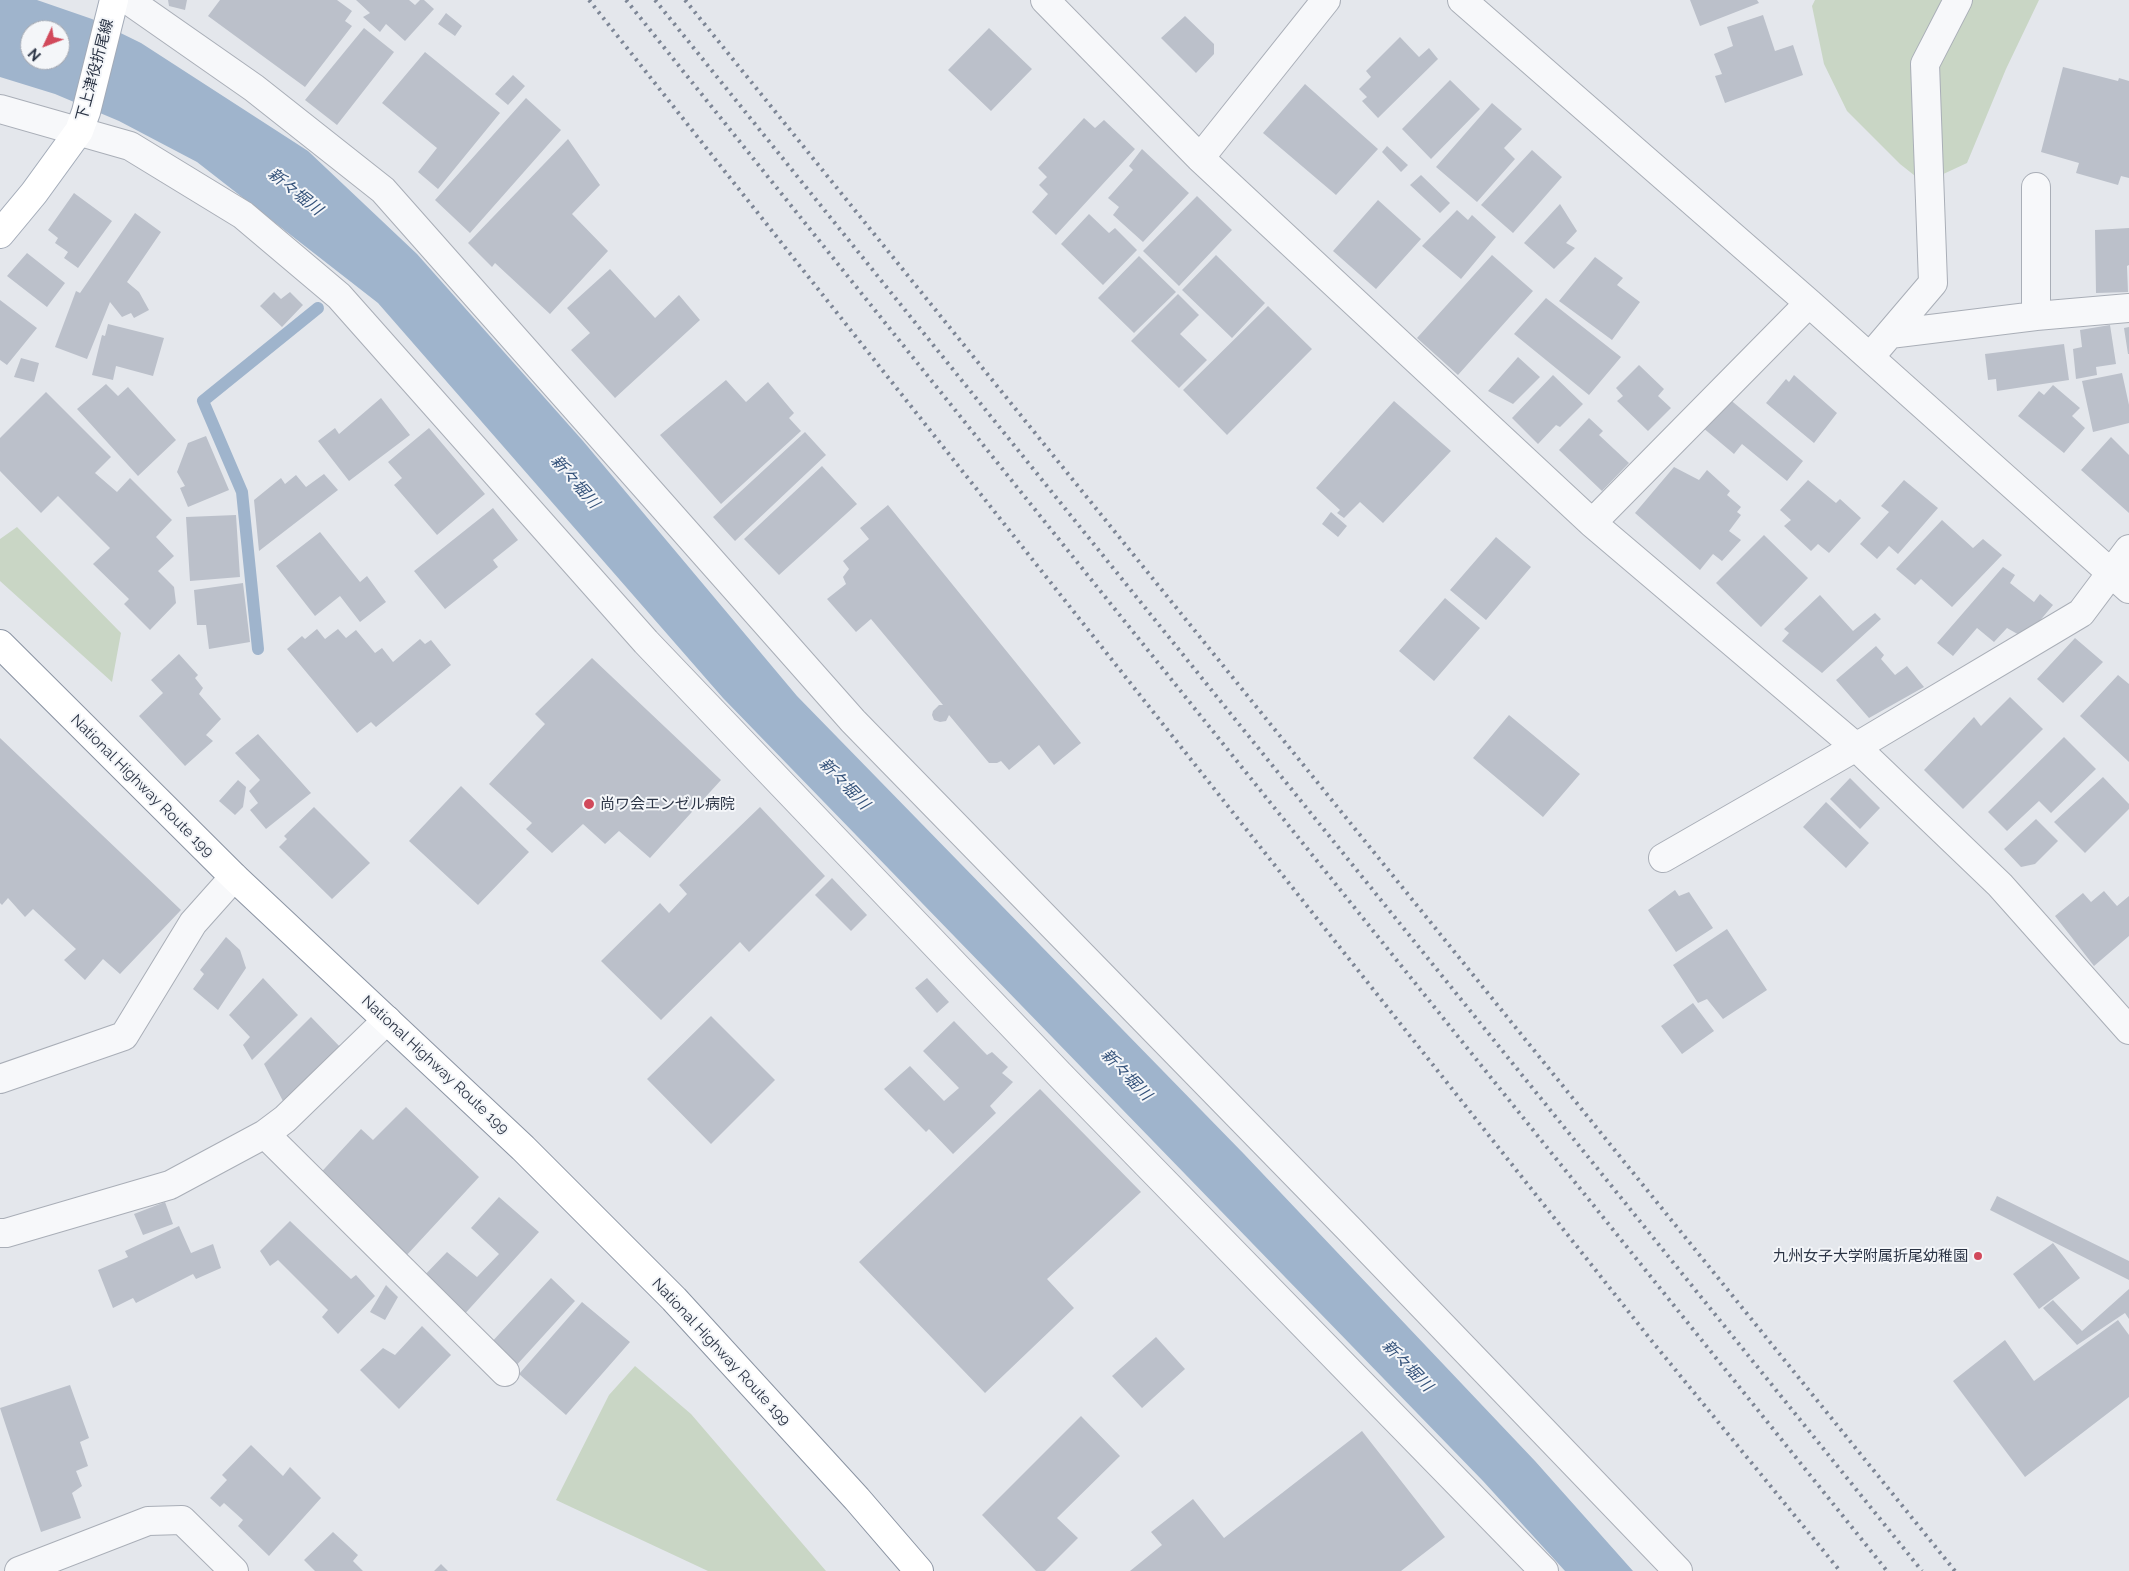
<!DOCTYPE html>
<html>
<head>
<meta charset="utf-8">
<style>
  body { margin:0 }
  #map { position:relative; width:2129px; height:1571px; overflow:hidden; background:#e4e7ec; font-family:Raleway,sans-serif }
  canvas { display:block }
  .north { position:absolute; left:20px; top:20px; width:50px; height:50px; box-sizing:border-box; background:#f4f6f9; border:1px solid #a4a8b1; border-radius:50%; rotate:227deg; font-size:14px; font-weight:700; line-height:20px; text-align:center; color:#2b3445 }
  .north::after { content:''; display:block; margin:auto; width:18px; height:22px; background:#d1495b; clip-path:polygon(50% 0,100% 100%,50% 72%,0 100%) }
</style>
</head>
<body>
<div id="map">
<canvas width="2129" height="1571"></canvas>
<div class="north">N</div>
</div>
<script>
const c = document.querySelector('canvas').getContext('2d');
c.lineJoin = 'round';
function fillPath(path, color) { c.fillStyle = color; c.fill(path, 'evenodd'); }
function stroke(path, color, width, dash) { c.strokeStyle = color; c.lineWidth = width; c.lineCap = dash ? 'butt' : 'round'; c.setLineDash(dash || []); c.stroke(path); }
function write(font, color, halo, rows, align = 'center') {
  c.font = font + ' Raleway,"Noto Sans JP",sans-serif'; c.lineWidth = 4; c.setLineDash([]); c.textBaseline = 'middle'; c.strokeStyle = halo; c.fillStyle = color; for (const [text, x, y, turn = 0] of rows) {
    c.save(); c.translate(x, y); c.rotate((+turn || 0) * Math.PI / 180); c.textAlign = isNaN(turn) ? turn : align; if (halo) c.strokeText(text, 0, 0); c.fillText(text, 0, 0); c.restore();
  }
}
const green = new Path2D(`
  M1815,0H2039L2006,69L1967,163L1924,183L1900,164L1847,111L1824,64L1812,6Z
  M17,527L121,633L112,682L0,581V539Z
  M635,1366L691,1414L826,1571H708L556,1500L609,1395Z`);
const water = new Path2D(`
  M0,0H37L92,19L141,43L308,151L417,254L583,441L797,696L1244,1154L1535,1461L1633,1571H1565L1483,1481L723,698L378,303L197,162L119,121L55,94L0,77ZM30,30H60V60H30Z`);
const stream = new Path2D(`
  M258,649L242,492L203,401L318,308`);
const building = new Path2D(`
  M168,0H187L185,10L169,6Z
  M220,0H337L352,11L345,21L352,26L305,87L208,16Z
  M356,0H409L415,5L420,0H424L434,9L405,41L386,24L380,32L363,17L370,13Z
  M1690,0H1757L1759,3L1700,26Z
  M446,13L462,26L455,36L438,24Z
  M1763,15L1775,51L1793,45L1803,75L1725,103L1715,76L1722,74L1714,54L1733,46L1727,27Z
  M1185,16L1214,44V54L1196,73L1161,38Z
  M364,28L394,52L337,125L305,100Z
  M989,28L1032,69L991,111L948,70Z
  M1400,37L1419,57L1429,48L1438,59L1378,118L1362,101L1367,97L1359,89L1371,77L1366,71Z
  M425,52L500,113L438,189L418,172L437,148L382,103Z
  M2063,67L2118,81L2119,78L2129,81V178L2121,176L2118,185L2076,173L2079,163L2041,152Z
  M513,75L525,86L508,105L495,94Z
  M1450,80L1480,109L1431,159L1402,129Z
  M1305,84L1378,149L1336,195L1263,133Z
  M526,98L561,130L470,233L435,200Z
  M1492,103L1522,129L1504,148L1515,159L1477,202L1436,167Z
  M1084,118L1095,128L1104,120L1135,149L1056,235L1032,212L1048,194L1039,185L1047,177L1038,168Z
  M568,139L600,185L572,214L608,251L550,314L495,263L492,267L468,243Z
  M1387,146L1408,165L1401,172L1382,152Z
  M1142,149L1189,193L1143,242L1113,215L1119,207L1108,198L1133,170L1129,166Z
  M1532,150L1562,177L1513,233L1481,205Z
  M1421,175L1450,203L1440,213L1410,185Z
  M74,193L112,221L78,268L64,258L68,252L55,243L58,238L48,230Z
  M1197,196L1232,230L1179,286L1143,251Z
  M1378,200L1421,239L1376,289L1333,251Z
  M1560,204L1577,231L1566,243L1575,248L1554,269L1524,243Z
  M1457,210L1468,220L1472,215L1496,237L1461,279L1422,246Z
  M135,213L161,232L127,282L139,292L149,310L134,318L131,313L122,317L110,302L87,359L55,347L76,291L80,293Z
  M1089,214L1109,233L1115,228L1137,250L1103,285L1061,244Z
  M2129,228V265L2127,266L2128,292L2096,293L2095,230Z
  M27,253L65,283L47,307L7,276Z
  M1216,255L1265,303L1232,338L1182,290Z
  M1492,255L1533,291L1458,375L1417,338Z
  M1139,256L1176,292L1134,333L1098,298Z
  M1595,257L1623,278L1617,285L1640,302L1612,340L1559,301Z
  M610,269L655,318L679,295L700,320L615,398L571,350L590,333L567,308Z
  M274,292L281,299L290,292L303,305L282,327L260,306Z
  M1178,294L1199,315L1180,334L1207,360L1179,388L1131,341Z
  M1546,298L1621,357L1589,395L1514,334Z
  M0,300L37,328L7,365L0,360Z
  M1268,306L1312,349L1227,435L1183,390Z
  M108,324L164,338L153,376L116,366L113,380L92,375L102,335L105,336Z
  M2110,325L2116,364L2096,367L2097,375L2076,379L2073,349L2082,347L2080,330Z
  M2129,327V354H2128L2124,328Z
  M2064,344L2069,380L1997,391L1996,379L1988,380L1985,354Z
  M1518,357L1540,377L1513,404L1488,391Z
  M21,358L39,363L34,382L14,377Z
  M1639,365L1664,389L1658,396L1671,408L1648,431L1617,401L1623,396L1616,388Z
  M2122,373L2129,405V423L2093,432L2082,381Z
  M1553,375L1583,404L1560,427L1556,425L1538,444L1512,418Z
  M1794,375L1837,413L1814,443L1766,403L1786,379L1789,382Z
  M726,380L746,402L768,382L794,413L789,418L801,431L721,504L660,435Z
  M106,384L118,396L128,387L176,440L138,476L77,409Z
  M2053,385L2080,408L2072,416L2085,428L2064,453L2018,416L2039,391L2044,395Z
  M46,392L111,457L95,473L117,492L130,478L172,520L156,537L174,556L158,571L174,587L176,603L150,630L124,604L129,599L93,564L110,548L58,496L41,513L0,471V438Z
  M1727,397L1803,461L1787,481L1742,444L1734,454L1702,427Z
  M381,398L410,435L349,481L318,441L335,428L339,434Z
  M1394,401L1451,451L1383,523L1360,502L1344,518L1337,513L1340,510L1316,488Z
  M1589,418L1603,431L1599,435L1629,463L1602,491L1559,450Z
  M429,428L485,494L437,535L394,485L402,478L388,462Z
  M805,432L826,455L735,541L713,517Z
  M206,436L229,490L188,507L180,488L185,486L177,472L188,443Z
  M2111,437L2129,455V513L2081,470Z
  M822,466L857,504L779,575L744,539Z
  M1674,467L1699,480L1707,470L1730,491L1727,495L1741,507L1737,512L1741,515L1729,531L1741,540L1722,561L1713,554L1700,570L1635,513Z
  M324,474L338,490L259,551L254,500L281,478L285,484L296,475L306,487Z
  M1808,480L1836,503L1840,499L1861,518L1829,553L1818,544L1811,551L1784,526L1791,520L1780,510Z
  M1904,480L1938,508L1898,554L1889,546L1877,559L1860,544L1889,512L1881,506Z
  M888,505L1081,743L1054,765L1039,745L1009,770L1001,761L997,763H989L949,715L946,721L940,722L934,720L932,715L933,711L939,705H943L871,619L856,632L827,599L846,584L843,577L849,569L843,561L869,539L860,528Z
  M493,508L518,540L493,560L498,567L445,609L414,571Z
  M1331,512L1347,526L1338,537L1322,524Z
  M236,515L240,577L190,581L186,517Z
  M1942,520L1973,548L1983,539L2002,555L1952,607L1921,579L1915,585L1896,569Z
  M320,532L360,582L367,576L386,602L360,622L340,596L315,616L276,566Z
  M1764,535L1808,578L1761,627L1716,583Z
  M1496,537L1531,567L1486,620L1450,590Z
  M2003,567L2015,575L2010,583L2034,602L2040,594L2053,605L2038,623L2021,636L2007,628L1994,642L1977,628L1953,656L1937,643Z
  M243,583L250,642L209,649L206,625H197L194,590Z
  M1820,595L1853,631L1875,613L1881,619L1822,673L1782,641L1789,633L1784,629Z
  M1445,598L1480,628L1434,681L1399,651Z
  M317,629L325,639L338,629L346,638L356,630L375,653L382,648L393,662L420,639L425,644L431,640L451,665L376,727L371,722L357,733L287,649L302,636L305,639Z
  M2075,638L2103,662L2063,703L2037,679Z
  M1876,646L1884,655L1881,659L1895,675L1907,666L1924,687L1869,718L1836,680Z
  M179,654L198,675L195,678L203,688L199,694L221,719L206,735L213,741L185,766L139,716L163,693L151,680Z
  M592,658L721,780L650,858L619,831L605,844L583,824L552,853L526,829L532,823L489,784L545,724L535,714Z
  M2118,675L2129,684V762L2080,716Z
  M2010,697L2043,729L1963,809L1924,770L1974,717L1981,726Z
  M1509,715L1580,774L1543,817L1473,758Z
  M258,734L311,793L266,829L250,810L258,803L249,791L260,780L235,753Z
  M2064,737L2096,769L2051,813L2039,801L2007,831L1988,812Z
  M0,738L181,910L120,974L103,959L85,980L64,960L76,949L33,909L25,917L8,898L2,905L0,903Z
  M2103,777L2129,804V809L2085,853L2054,822Z
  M1850,778L1880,808L1860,829L1830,799Z
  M238,780L246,787L243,807L235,815L219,801Z
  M461,786L529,852L478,905L409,841Z
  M1826,802L1869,843L1846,868L1803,827Z
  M314,807L370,863L332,899L279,847L287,839L284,836Z
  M760,807L825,876L749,952L740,942L661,1020L601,961L660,903L669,913L687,894L679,885Z
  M2036,819L2058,841L2035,864L2021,867L2004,849Z
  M832,878L867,915L851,931L815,895Z
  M1675,890L1679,896L1689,892L1713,928L1676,952L1648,910Z
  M2104,891L2117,906L2129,896V936L2094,966L2055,916L2083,893L2091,902Z
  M1727,929L1767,990L1723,1019L1707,999L1698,1003L1673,965Z
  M226,937L240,950L246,968L218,1010L193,989L204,974L200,970Z
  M263,978L298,1015L252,1060L243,1045L250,1037L229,1015Z
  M927,978L949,1002L937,1013L915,988Z
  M1693,1003L1714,1031L1682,1054L1661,1026Z
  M711,1016L775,1080L711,1144L647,1079Z
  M311,1017L344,1051L286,1107L264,1064Z
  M954,1021L987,1055L992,1052L1008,1067L1002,1073L1013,1082L990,1106L996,1113L953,1154L929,1129L926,1132L884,1089L910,1066L944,1101L959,1088L923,1051Z
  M1040,1089L1141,1192L1047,1279L1074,1308L985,1393L859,1262Z
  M406,1107L479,1177L405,1257L314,1180L361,1129L373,1140Z
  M1997,1196L2129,1261V1280L1990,1210Z
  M499,1197L539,1232L461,1318L420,1280L447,1252L477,1277L499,1254L471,1228Z
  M165,1202L173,1224L143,1235L134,1214Z
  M290,1221L351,1279L356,1275L375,1296L338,1334L322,1317L328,1310L278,1260L270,1266L260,1251Z
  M179,1226L191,1253L213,1244L221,1268L196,1279L193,1274L136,1303L133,1298L113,1308L98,1270L128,1257L125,1251Z
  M2053,1243L2080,1278L2039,1309L2013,1274Z
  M551,1278L575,1301L514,1368L489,1345Z
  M386,1285L398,1297L385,1320L370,1312Z
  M2129,1289V1319L2125,1313L2077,1345L2043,1308L2053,1300L2082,1331Z
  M582,1302L630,1342L566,1415L519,1374Z
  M2118,1320L2129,1335V1397L2025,1477L1953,1381L2005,1340L2034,1381Z
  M422,1326L451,1355L399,1409L360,1370L383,1348L395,1355Z
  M1156,1337L1185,1369L1142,1408L1112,1376Z
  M70,1385L89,1438L80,1442L88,1466L76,1471L82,1486L72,1493L81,1518L41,1532L0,1408Z
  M1081,1416L1120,1456L1057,1518L1078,1538L1045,1571H1036L982,1515Z
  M1362,1431L1445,1537L1401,1571H1130L1162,1545L1151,1532L1193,1499L1224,1538Z
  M251,1445L283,1476L290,1467L321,1498L269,1556L238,1526L243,1520L224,1503L220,1507L210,1498L227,1480L222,1475Z
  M333,1532L358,1555L353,1561L363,1571H315L304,1560Z
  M441,1564L448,1571H434Z`);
const minor = new Path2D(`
  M128,0L254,88L383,190L853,721L1349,1229L1678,1571
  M1045,0L1200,158L1592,523L1856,747L2000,885L2129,1030
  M1462,0L1809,303L2129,589
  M0,109L130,146L243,215L339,296L646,642L1059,1074L1544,1571
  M1200,158L1326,0
  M2036,187V316
  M1890,334L2036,316L2129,308
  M1870,357L1933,283L1925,64L1958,0
  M1592,523L1809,303
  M1663,858L1856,747L2081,613L2129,549
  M0,1079L124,1036L193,923L234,877
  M265,1134L505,1372
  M0,1233H6L170,1185L265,1134L285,1119L387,1020
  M19,1571L148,1521L182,1520L234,1571`);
const major = new Path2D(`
  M0,234L34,193L79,131L86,112L114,0`);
const highway = new Path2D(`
  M0,644L234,877L523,1148L674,1299L857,1499L919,1571`);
const rail = new Path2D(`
  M589,0L1651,1340L1840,1571
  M626,0L1887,1571
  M655,0L1922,1571
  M685,0L1955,1571`);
const markers = [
  [589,804,6,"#d1495b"],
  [1978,1256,5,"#d1495b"]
];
const streetNames = [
  ["下上津役折尾線",95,70,-75],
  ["National Highway Route 199",142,786,45],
  ["National Highway Route 199",435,1065,43],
  ["National Highway Route 199",721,1352,47]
];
const poiNames = [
  ["尚ワ会エンゼル病院",600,804],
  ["九州女子大学附属折尾幼稚園",1968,1256,"right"]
];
const waterNames = [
  ["新々堀川",295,192,39],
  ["新々堀川",575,482,49],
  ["新々堀川",844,784,46],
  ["新々堀川",1126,1075,46],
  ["新々堀川",1407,1366,46]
];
fillPath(green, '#c9d6c5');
fillPath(water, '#9fb4cc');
stroke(stream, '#9fb4cc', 12);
fillPath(building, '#bbc0ca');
stroke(minor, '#a9aeb7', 30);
stroke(major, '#a3abb8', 30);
stroke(highway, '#8b94a3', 30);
stroke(minor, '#f7f8fa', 28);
stroke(major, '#fff', 28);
stroke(highway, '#fff', 28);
stroke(rail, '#7d8696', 4, [2.5, 5]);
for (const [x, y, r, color] of markers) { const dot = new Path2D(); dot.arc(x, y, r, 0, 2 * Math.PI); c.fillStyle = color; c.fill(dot); stroke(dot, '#f4f6f9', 2); }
write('15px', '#2b3445', '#f4f6f9', streetNames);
write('15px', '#2b3445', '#f4f6f9', poiNames, 'left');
write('italic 16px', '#34527a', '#f4f6f9', waterNames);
</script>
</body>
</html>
